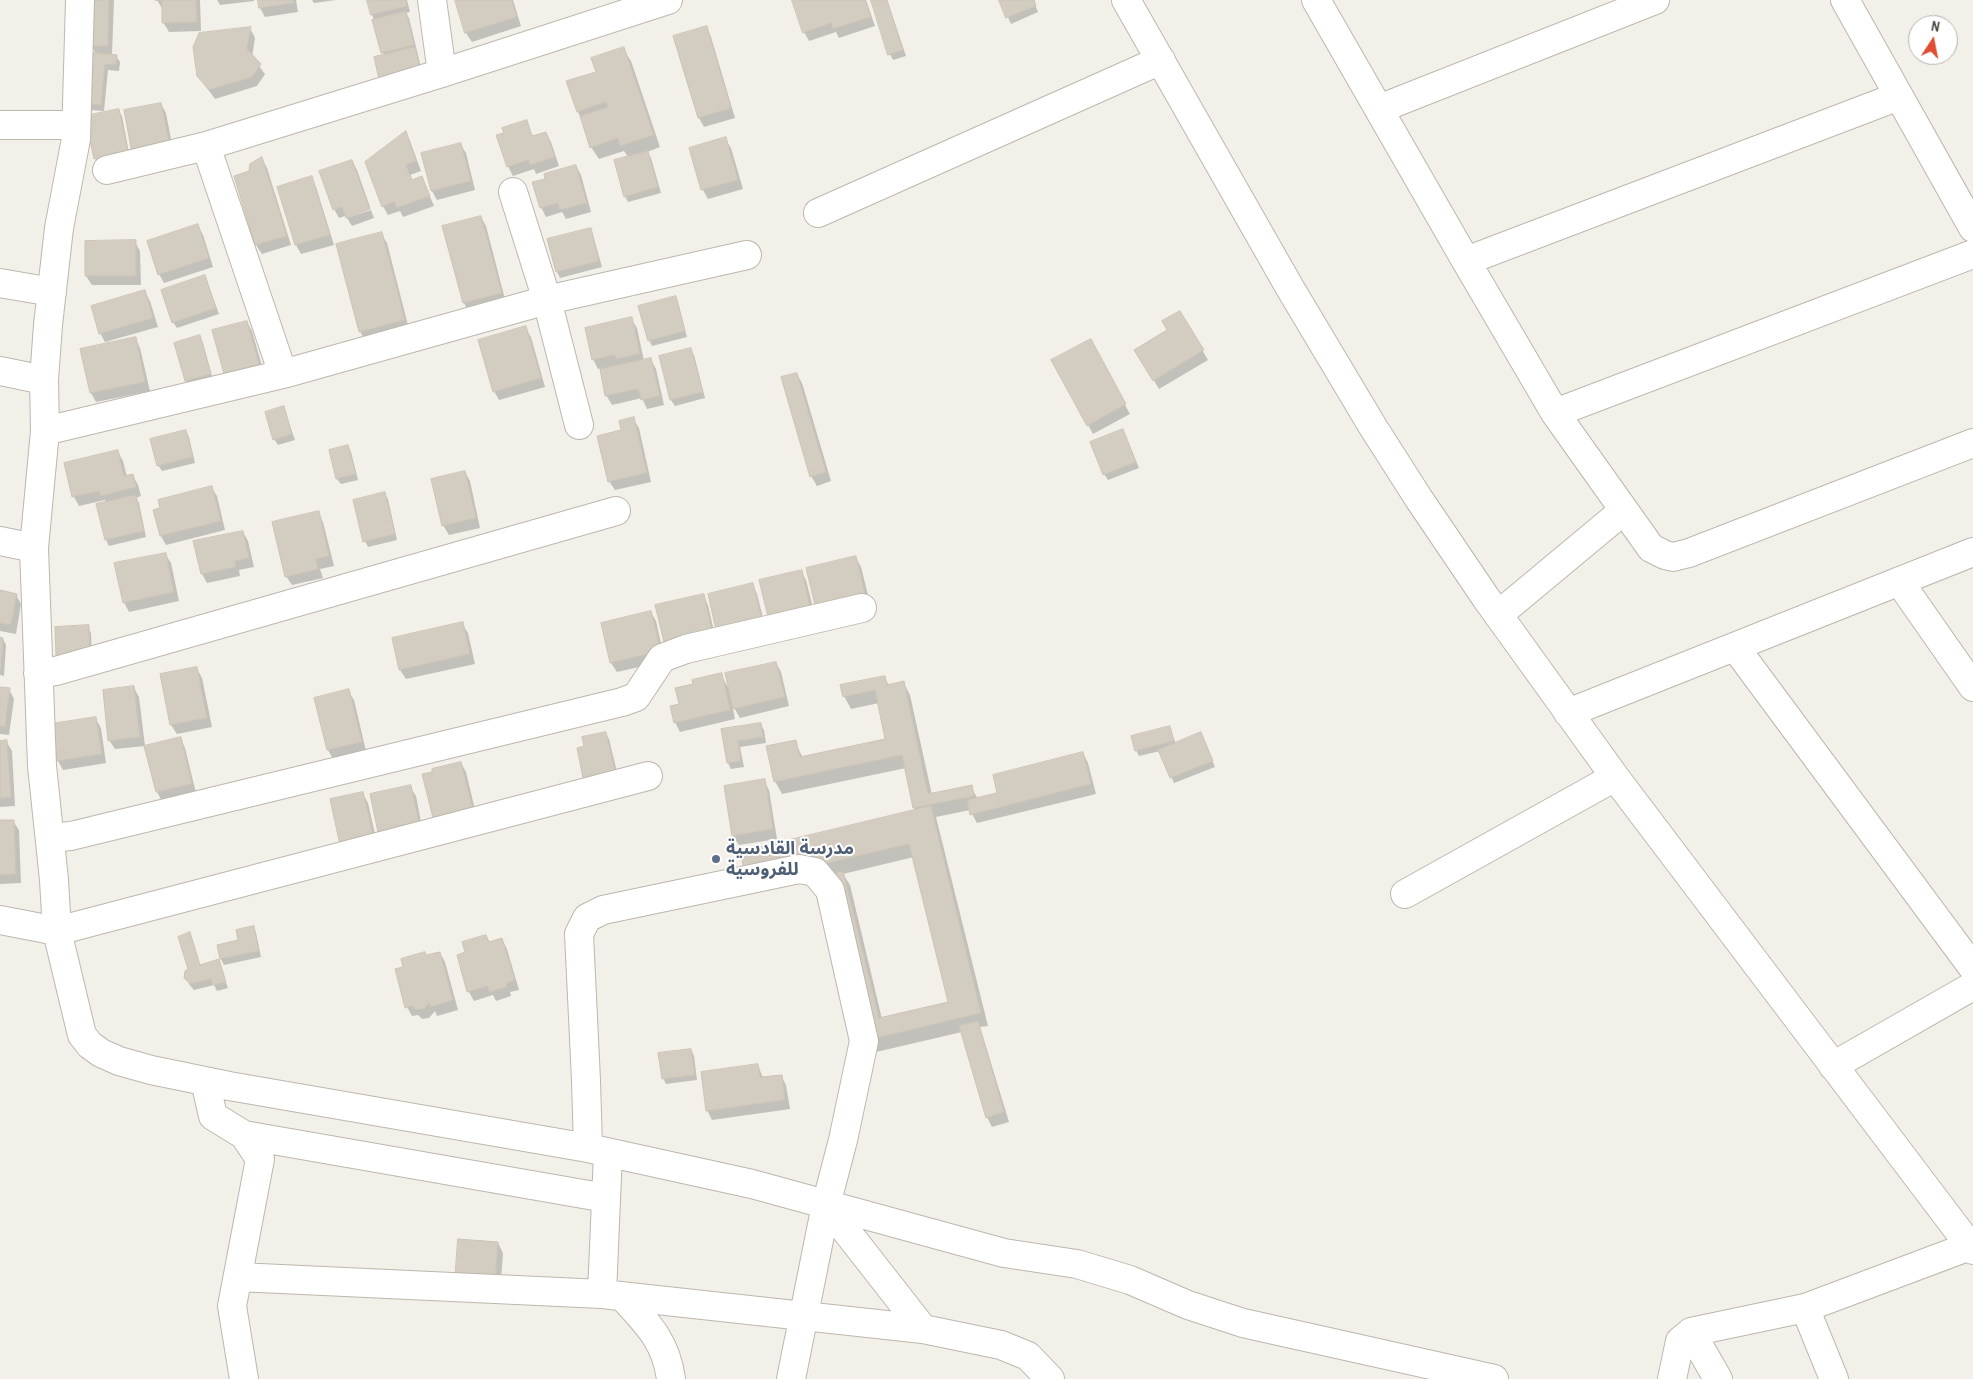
<!DOCTYPE html>
<html>
<head>
<meta charset="utf-8">
<style>
  body { margin:0 }
  #map { position:relative; width:1973px; height:1379px; overflow:hidden; background:#f3f0ea; font-family:"Archivo Narrow",sans-serif }
  canvas { display:block }
  .north { position:absolute; left:1908px; top:15px; width:50px; height:50px; box-sizing:border-box; background:#fff; border:1px solid #b5b3b0; border-radius:50%; rotate:11deg; font-size:14px; font-weight:700; line-height:20px; text-align:center; color:#464139 }
  .north::after { content:''; display:block; margin:auto; width:18px; height:22px; background:#e04d33; clip-path:polygon(50% 0,100% 100%,50% 72%,0 100%) }
</style>
</head>
<body>
<div id="map">
<canvas width="1973" height="1379"></canvas>
<div class="north">N</div>
</div>
<script>
const c = document.querySelector('canvas').getContext('2d');
c.lineJoin = 'round';
function fillPath(path, color) { c.fillStyle = color; c.fill(path, 'evenodd'); }
function stroke(path, color, width, dash) { c.strokeStyle = color; c.lineWidth = width; c.lineCap = dash ? 'butt' : 'round'; c.setLineDash(dash || []); c.stroke(path); }
function write(font, color, halo, rows, align = 'center') {
  c.font = font + ' "Archivo Narrow","Noto Sans Arabic",sans-serif'; c.lineWidth = 4; c.setLineDash([]); c.textBaseline = 'middle'; c.strokeStyle = halo; c.fillStyle = color; for (const [text, x, y, turn = 0] of rows) {
    c.save(); c.translate(x, y); c.rotate((+turn || 0) * Math.PI / 180); c.textAlign = isNaN(turn) ? turn : align; if (halo) c.strokeText(text, 0, 0); c.fillText(text, 0, 0); c.restore();
  }
}
const shadow = new Path2D(`
  M92,0H114L112,55L116,56L120,62L119,71L108,70L104,111L89,110L96,54L91,45Z
  M157,0H200L201,31L169,32L163,22V10Z
  M217,0H254V1L220,5Z
  M259,0H296L298,12L265,17L260,8Z
  M312,0H336L314,3Z
  M368,0H407L410,12L405,13L409,18L424,80L384,56Z
  M456,0H513L521,26L472,42L466,33Z
  M793,0H866L875,26L839,38L836,32L809,41L804,32Z
  M875,0H887L888,3L906,56L893,60L890,54Z
  M1000,0H1033L1038,12L1011,24Z
  M250,28L255,38L252,57L265,74L257,86L215,99L198,76Z
  M706,28L711,37L735,118L704,127L699,118Z
  M623,49L631,61L660,147L647,152L651,158L661,193L628,202L625,196L628,157L624,151L599,159L591,147L582,120L578,112L597,73Z
  M161,104L166,113L174,155L125,111Z
  M118,111L122,116L130,158L98,164L95,158Z
  M526,122L533,137L546,133L551,142L559,166L536,174L534,169L513,176L508,166Z
  M405,132L410,141L421,171L410,175L413,181L422,178L434,206L403,217L400,211L388,215L383,206Z
  M725,139L731,148L743,189L708,199L703,190L690,148Z
  M460,144L466,153L475,190L437,200L432,191Z
  M262,159L267,168L291,245L262,254L256,245L250,172Z
  M352,161L357,170L370,207L339,218L334,209Z
  M576,166L581,175L591,212L566,219L562,212L546,217L541,207L547,179Z
  M311,178L316,187L334,245L301,254L296,245L279,187Z
  M371,210L374,218L352,226L347,218Z
  M481,217L486,226L506,303L469,312L464,303L444,227Z
  M198,226L203,235L213,267L164,283L159,274Z
  M590,229L593,235L602,267L560,278L557,272L548,240Z
  M381,234L387,243L409,329L365,341L360,331Z
  M86,242H135L140,251L141,285H92L86,276Z
  M205,277L219,314L177,328L173,322Z
  M145,292L150,301L158,327L105,342L100,333Z
  M675,297L678,303L687,337L652,346L649,340Z
  M1180,312L1208,360L1159,389L1136,350L1169,330Z
  M631,319L637,328L644,361L651,360L656,369L664,405L647,409L642,398L612,405L606,395L601,368L598,369L593,359Z
  M247,322L252,331L264,373L230,383L225,373Z
  M525,328L531,337L545,387L499,400L494,391Z
  M200,337L203,343L213,380L189,386L186,381Z
  M135,338L140,348L150,391L96,402L91,393L82,350Z
  M1090,341L1130,414L1093,434L1088,425Z
  M690,349L694,355L705,398L675,406L671,400L660,357Z
  M797,374L802,383L831,481L817,486L811,476Z
  M283,408L295,440L278,445L274,439Z
  M633,419L639,428L651,482L615,490L609,481L622,431Z
  M1123,430L1139,468L1108,480L1104,474Z
  M185,431L189,437L195,463L162,471L158,465Z
  M348,446L351,452L358,480L341,484L337,479Z
  M118,452L123,461L127,477L133,476L138,485L141,496L136,498L139,503L146,537L109,546L106,540L98,505L107,503L105,500L79,506L74,497L66,464Z
  M465,472L470,481L480,528L449,535L443,525Z
  M211,487L217,496L225,530L166,545L161,536Z
  M384,493L388,499L397,540L368,547L365,541Z
  M318,513L323,522L334,566L320,569L323,578L292,585L286,576Z
  M243,532L248,541L254,567L239,570L240,576L207,583L202,574L195,542Z
  M165,554L171,563L179,601L129,612L124,602Z
  M856,558L861,567L870,603L821,614Z
  M801,571L806,580L815,616L774,626Z
  M752,584L757,594L766,629L723,639Z
  M0,592L16,595L21,604L16,634L0,631Z
  M703,596L708,605L716,640L670,651L665,642L657,606Z
  M651,612L656,621L665,661L617,672L611,663L602,624Z
  M462,624L468,633L475,664L406,679L400,670Z
  M88,627L91,633L92,661L61,662L57,656Z
  M0,639H3L6,645L4,676L0,675Z
  M776,663L781,672L789,706L740,718L732,704L735,719L680,732L675,722L695,685L721,675L729,689Z
  M197,669L202,678L212,727L177,734L171,725Z
  M884,677L889,685L903,682L910,695L932,795L971,787L978,799L999,794L1083,753L1088,763L1096,794L977,823L970,810L936,817L988,1026L980,1027L1009,1122L992,1127L987,1117L962,1032L876,1052L869,1040L829,877L786,881L915,811L906,768L782,794L775,781L795,742L803,758L887,740L879,703L851,709L844,696ZM914,857L949,1003L882,1019L850,885L843,874Z
  M0,688L9,689L14,699L9,735L0,734Z
  M134,688L139,697L145,746L115,749L109,740Z
  M348,691L354,700L366,751L333,759L328,750L315,699Z
  M95,718L101,728L106,763L63,770L58,761Z
  M760,724L764,730L766,743L740,747L744,767L731,769L728,763L723,730Z
  M1169,727L1176,744L1204,740L1215,767L1174,783L1160,751L1139,756L1136,750Z
  M605,733L609,739L618,776L588,783L585,777V747Z
  M180,738L185,748L196,793L162,801L157,792L146,747Z
  M6,741L12,751L15,806L0,807V742Z
  M461,763L466,772L477,818L439,827L434,818Z
  M764,781L769,790L777,839L739,845L733,836Z
  M410,787L416,796L424,838L385,846Z
  M363,794L368,803L378,847L346,854Z
  M0,821H13L19,830L21,883L0,884Z
  M253,928L256,933L261,957L224,965L221,959Z
  M189,934L200,966L218,961L228,988L217,991L214,985L194,990L189,984L186,977L189,969Z
  M486,936L490,943L502,939L507,949L519,990L510,992L511,996L496,1001L493,995L474,1001L469,992L458,956L467,953Z
  M440,953L445,962L458,1010L437,1016L435,1011L429,1018L422,1019L418,1015L412,1016L407,1007L404,968L426,957Z
  M691,1050L694,1056L697,1080L666,1084L663,1078Z
  M758,1065L763,1078L781,1076L786,1085L790,1109L712,1120L707,1110Z
  M498,1243L503,1253L500,1294L461,1291Z`);
const building = new Path2D(`
  M91,0H109L108,46H89Z
  M155,0H196L197,22L162,23V1Z
  M258,0H293L294,3L259,8Z
  M367,0H406L407,6L371,15Z
  M455,0H512L517,17L465,33Z
  M792,0H865L871,17L833,29L831,23L803,33Z
  M871,0H887L903,50L888,55Z
  M999,0H1034L1036,6L1006,18Z
  M406,11L414,45L381,53L372,20Z
  M707,26L731,108L698,118L673,36Z
  M251,27L247,49L261,64L252,77L209,90L197,76L193,47L199,33Z
  M415,47L422,74L380,84L374,57Z
  M624,47L654,135L620,146L618,138L590,148L580,116L608,107L606,102L577,112L566,81L596,72L591,58Z
  M89,52L117,55L116,65L105,64L101,105L84,104Z
  M161,103L170,146L132,153L124,110Z
  M119,109L128,152L94,159L85,116Z
  M527,120L532,136L546,132L555,157L530,165L528,160L507,167L496,135L504,133L502,128Z
  M406,131L416,161L406,165L412,180L422,176L430,196L397,208L394,202L382,207L365,162Z
  M726,137L738,180L701,190L689,148Z
  M461,143L471,181L431,191L421,153Z
  M648,151L658,187L624,197L614,160Z
  M262,157L287,236L255,245L234,176L249,171L250,164Z
  M352,160L370,209L346,218L342,207L333,210L319,171Z
  M576,165L587,203L560,210L558,203L540,208L532,182L545,179L544,174Z
  M312,176L330,235L295,245L277,187Z
  M481,216L502,293L463,303L442,226Z
  M198,224L209,258L158,275L147,241Z
  M591,228L599,261L556,272L547,239Z
  M382,232L405,320L359,332L336,244Z
  M136,240V276H85V241Z
  M205,275L216,308L172,323L161,290Z
  M145,290L153,318L99,334L91,306Z
  M676,296L685,331L648,341L638,306Z
  M1180,311L1204,350L1153,381L1134,350L1167,330L1162,321Z
  M632,317L640,354L616,359L615,355L592,360L585,328Z
  M247,321L259,364L224,374L212,330Z
  M526,326L541,378L493,392L478,340Z
  M200,335L211,374L185,381L174,343Z
  M136,337L145,382L90,393L80,349Z
  M1091,339L1126,404L1087,426L1051,360Z
  M691,348L703,392L670,400L659,356Z
  M651,358L660,396L641,400L638,389L605,396L600,369Z
  M797,373L826,472L810,477L781,377Z
  M284,406L292,434L273,440L265,412Z
  M634,417L647,473L608,482L597,436L621,430L619,421Z
  M1123,429L1136,462L1103,475L1090,442Z
  M186,430L193,457L157,466L150,439Z
  M348,445L356,474L336,479L329,450Z
  M118,450L124,476L133,474L136,487L101,496L99,491L72,497L64,463Z
  M465,471L476,518L442,526L431,479Z
  M212,486L221,521L160,536L153,510L160,508L158,500Z
  M385,492L395,534L363,542L353,500Z
  M136,495L144,531L105,540L96,504Z
  M319,511L329,556L316,559L318,569L285,577L272,522Z
  M243,531L249,558L235,561L236,567L201,574L193,541Z
  M166,553L174,592L123,603L114,563Z
  M856,556L865,594L815,605L806,568Z
  M802,570L810,607L768,617L759,580Z
  M753,583L762,620L716,630L708,594Z
  M0,590L17,594L11,625L0,623Z
  M704,594L712,631L664,642L655,605Z
  M651,611L661,651L610,663L601,623Z
  M463,622L470,654L399,670L392,638Z
  M89,625L90,655L56,656L55,627Z
  M0,637L3,638L1,670H0Z
  M776,662L785,697L733,709L725,673Z
  M197,667L207,718L170,725L160,674Z
  M722,673L730,710L674,723L670,706L679,704L675,688L693,684L692,680Z
  M885,676L887,685L904,681L928,794L972,785L974,796L913,808L902,755L774,782L766,746L796,740L800,757L885,739L875,690L843,697L840,685Z
  M134,686L140,737L108,741L103,690Z
  M0,687L10,688L5,727L0,726Z
  M349,689L362,742L327,750L314,698Z
  M96,717L102,754L57,761L51,724Z
  M761,723L763,737L738,741L741,761L727,763L721,729Z
  M1170,726L1174,741L1135,751L1131,736Z
  M606,732L615,771L583,778L577,748L584,746L582,737Z
  M1201,732L1213,761L1170,778L1158,750Z
  M181,737L192,784L156,792L144,746Z
  M7,740L11,797L0,798V741Z
  M1083,752L1091,784L970,815L967,800L997,793L993,775Z
  M461,762L473,809L433,818L422,774L432,772V769Z
  M765,779L773,829L732,836L724,786Z
  M411,785L420,828L379,837L370,794Z
  M363,792L374,838L340,845L330,799Z
  M931,806L981,1013L868,1040L827,875L843,871L879,1018L948,1002L909,844L815,866L745,872L740,852Z
  M0,820H14L16,874L0,875Z
  M254,926L259,951L220,959L217,945L238,940L236,930Z
  M190,932L200,965L219,959L226,982L213,985L211,979L190,984L184,978L185,971L188,969L178,937Z
  M486,935L489,942L502,938L515,980L506,983L507,987L489,992L488,986L467,992L457,955L465,952L462,942Z
  M425,952L426,955L440,952L453,1000L431,1007L429,1003L424,1009L416,1010L412,1006L405,1008L395,969L403,967L401,959Z
  M978,1021L1004,1112L986,1118L959,1026Z
  M691,1049L695,1075L662,1079L658,1053Z
  M758,1064L760,1077L782,1075L785,1100L706,1111L701,1072Z
  M458,1239L498,1242L495,1285L455,1282Z`);
const minor = new Path2D(`
  M432,0L442,73
  M1126,0L1290,288L1373,427L1419,499L1486,598L1615,777L1973,1250
  M1316,0L1466,261L1555,413L1651,548L1665,555L1673,557L1689,553L1973,443
  M1845,0L1973,228
  M1379,109L1655,0
  M0,125H76
  M206,146L283,374
  M107,170L206,146L442,73L668,0
  M513,192L547,300L579,425
  M818,213L1161,60
  M1466,261L1899,96
  M0,283L52,292
  M0,371L44,380
  M1555,413L1973,254
  M45,431L283,374L547,300L747,255
  M0,541L34,548
  M1899,581L1973,687
  M1498,615L1623,511
  M1735,647L1973,968
  M38,673L56,671L616,511
  M1568,713L1973,552
  M648,776L57,931L82,1035L90,1045L101,1053L119,1061L151,1070L229,1086L588,1148L752,1184L1004,1253L1077,1264L1130,1280L1188,1305L1243,1323L1494,1379
  M50,838L71,836L622,702L636,697L662,658L686,649L862,608
  M1405,894L1615,777
  M0,920L57,931L54,880L42,766L34,548L45,431L44,380L48,325L59,228L76,139L80,0
  M1833,1066L1973,986
  M205,1081L213,1116L244,1135L260,1159L232,1306L244,1379
  M244,1135L606,1198
  M588,1148L586,1080L579,934L587,918L603,910L799,869L815,872L830,890L864,1041L843,1140L826,1205
  M238,1277L602,1294L923,1329L1001,1345L1028,1356L1050,1379
  M602,1294L608,1153
  M622,1296C647,1323 666,1341 671,1379
  M1805,1308L1834,1379
  M1691,1332L1718,1379
  M791,1379L826,1205L923,1329
  M1672,1379L1680,1341L1691,1332L1805,1308L1970,1246`);
const markers = [
  [716,859,5,"#5c6f8a"]
];
const serviceNames = [
  ["مدرسة القادسية",726,849],
  ["للفروسية",726,870]
];
fillPath(shadow, '#0003');
fillPath(building, '#d3ccc0');
stroke(building, '#cdc3b4', 1);
stroke(minor, '#bdb7ad', 30);
stroke(minor, '#fff', 28);
for (const [x, y, r, color] of markers) { const dot = new Path2D(); dot.arc(x, y, r, 0, 2 * Math.PI); c.fillStyle = color; c.fill(dot); stroke(dot, '#fff', 2); }
write('bold 18px', '#4e5e75', '#fff', serviceNames, 'left');
</script>
</body>
</html>
